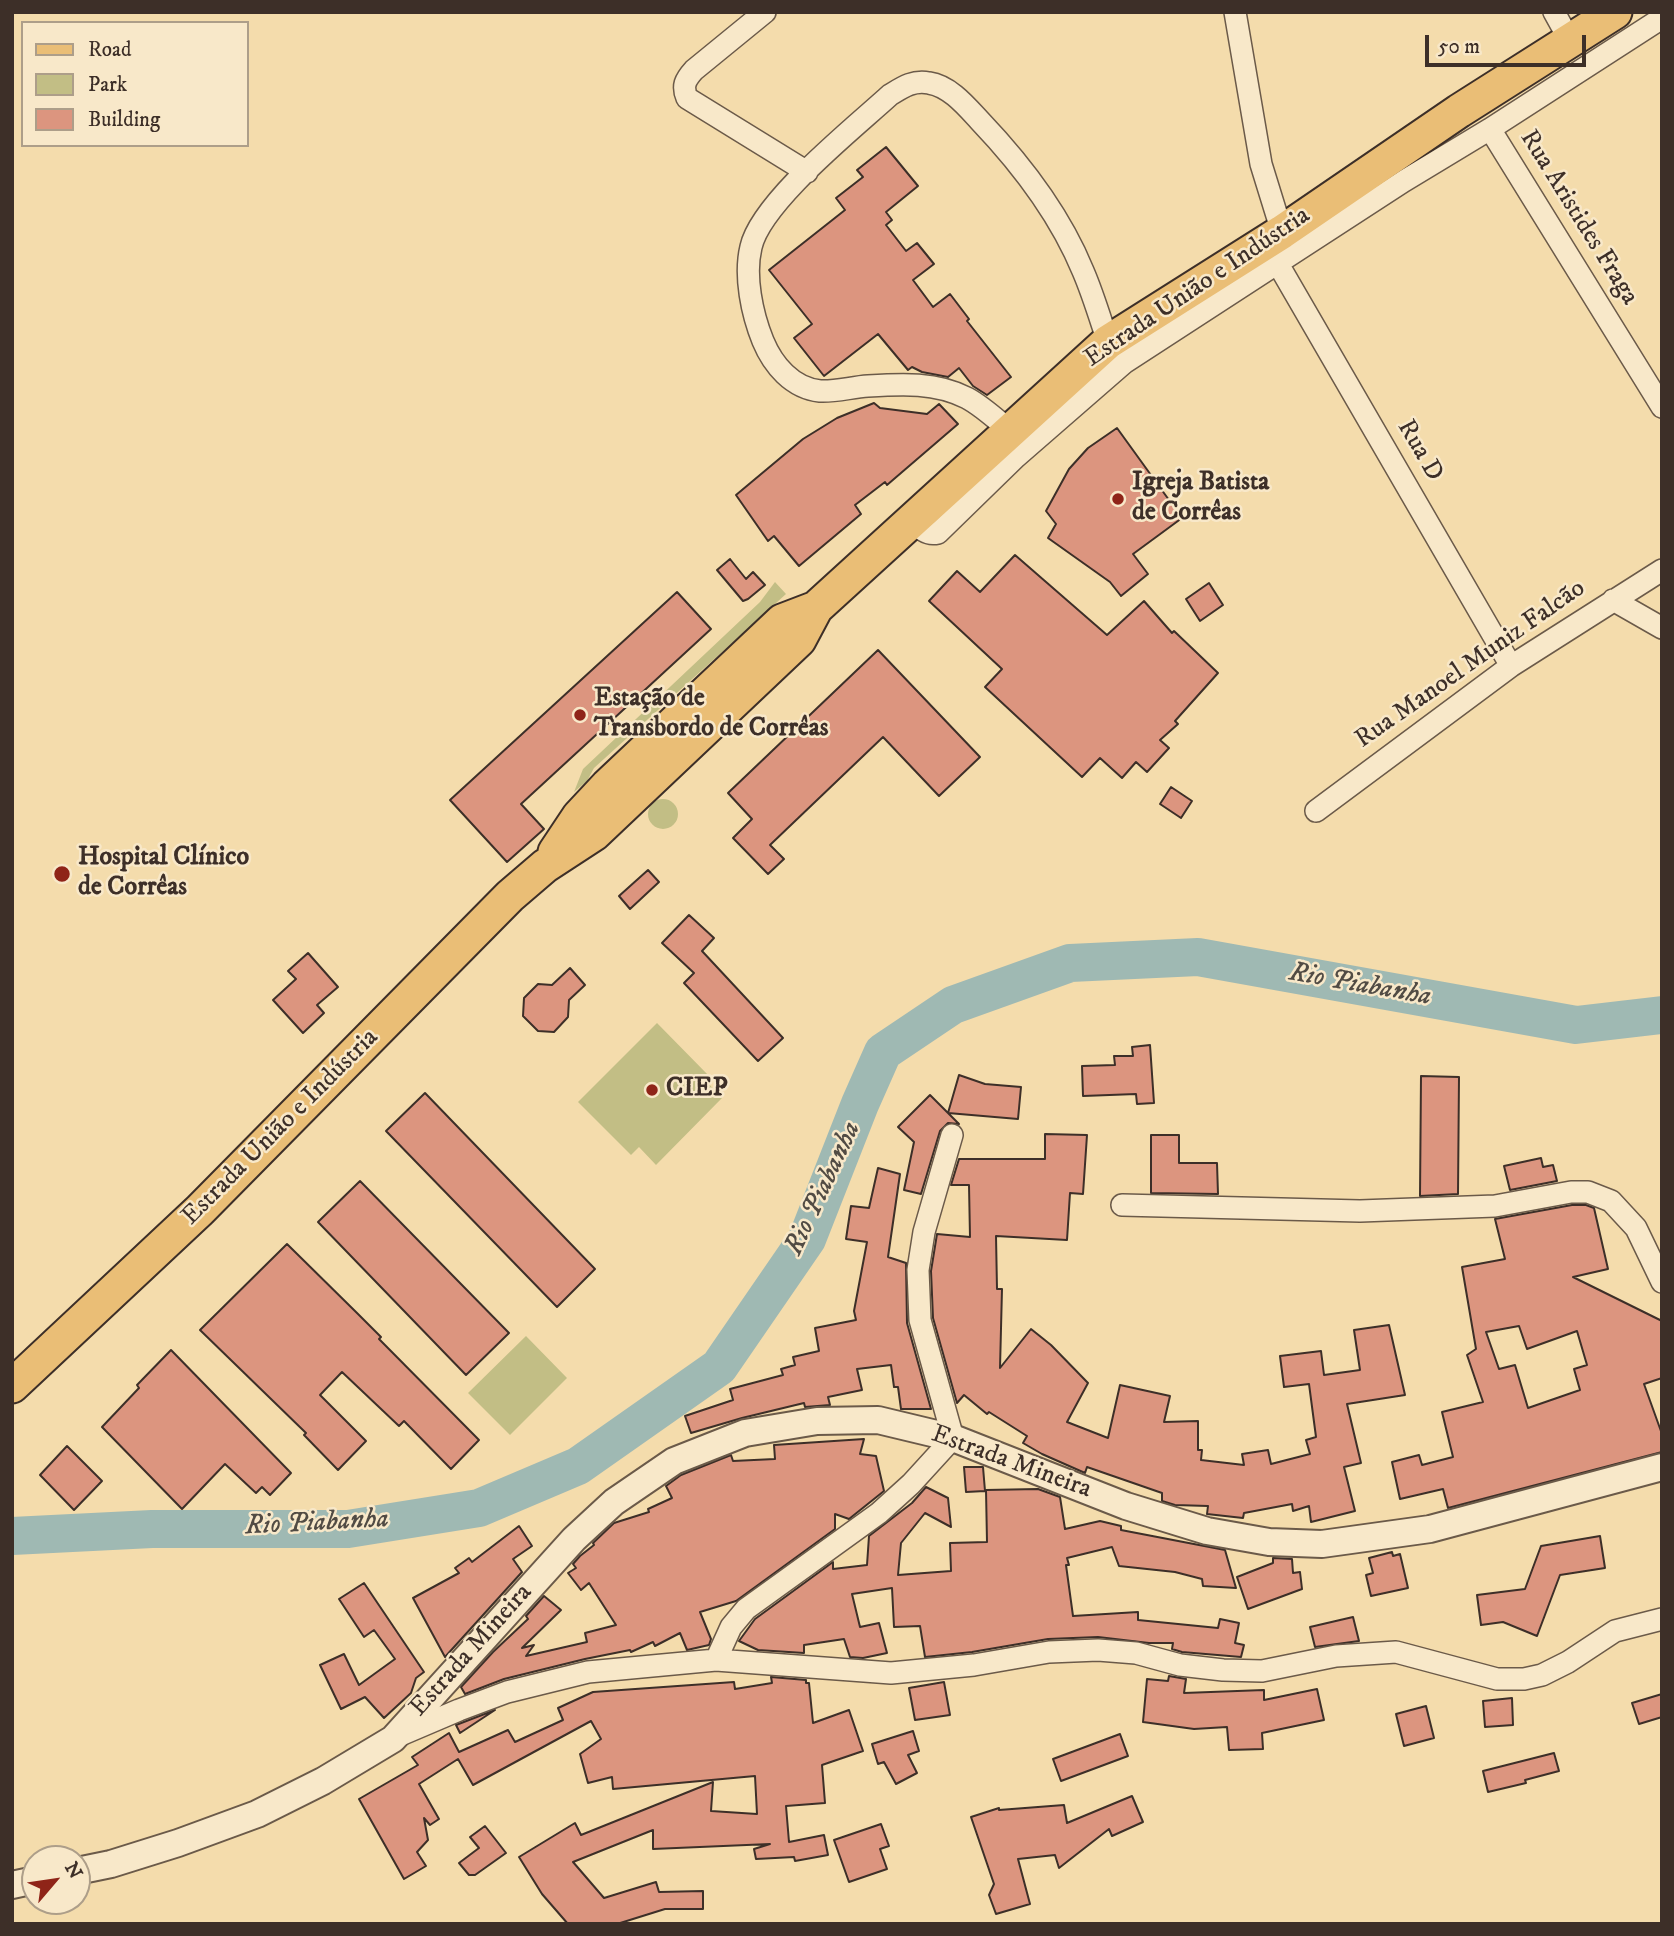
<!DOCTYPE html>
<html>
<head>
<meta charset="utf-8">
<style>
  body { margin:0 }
  #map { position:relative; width:1674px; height:1936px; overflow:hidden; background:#f4dcac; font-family:"IM FELL DW Pica",serif }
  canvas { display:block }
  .frame { position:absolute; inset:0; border:14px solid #3d2f28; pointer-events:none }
  .legend { position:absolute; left:21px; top:21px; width:228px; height:126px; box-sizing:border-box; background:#f8e8c9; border:2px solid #ad9e89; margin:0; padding:9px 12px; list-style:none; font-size:21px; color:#3d2f28 }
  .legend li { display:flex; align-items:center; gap:14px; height:35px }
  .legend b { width:35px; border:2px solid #ad9e89 }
  .north { position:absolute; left:21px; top:1845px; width:70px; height:70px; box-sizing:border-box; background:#f8e8c9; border:2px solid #ad9e89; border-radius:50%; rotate:61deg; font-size:19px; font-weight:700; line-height:28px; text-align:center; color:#3d2f28 }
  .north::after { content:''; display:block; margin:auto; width:24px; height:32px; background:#8f2418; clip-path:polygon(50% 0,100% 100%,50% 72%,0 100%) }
  .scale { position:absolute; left:1425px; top:35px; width:161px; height:32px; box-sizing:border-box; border:4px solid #3d2f28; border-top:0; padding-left:9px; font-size:21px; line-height:24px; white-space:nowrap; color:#3d2f28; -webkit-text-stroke:5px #f8e8c9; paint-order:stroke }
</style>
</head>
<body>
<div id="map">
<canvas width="1674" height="1936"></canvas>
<div class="frame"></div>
<ul class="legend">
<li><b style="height:9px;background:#eabe76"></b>Road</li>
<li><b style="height:19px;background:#c2be85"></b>Park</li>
<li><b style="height:19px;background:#dc957f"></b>Building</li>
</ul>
<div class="north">N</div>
<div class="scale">50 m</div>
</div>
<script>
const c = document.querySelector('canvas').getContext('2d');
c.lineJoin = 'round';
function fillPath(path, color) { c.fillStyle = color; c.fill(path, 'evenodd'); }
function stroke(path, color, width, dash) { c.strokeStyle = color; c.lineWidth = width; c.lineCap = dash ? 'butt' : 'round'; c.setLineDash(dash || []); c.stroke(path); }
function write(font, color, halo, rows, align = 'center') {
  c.font = font + ' "IM FELL DW Pica",serif'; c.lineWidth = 5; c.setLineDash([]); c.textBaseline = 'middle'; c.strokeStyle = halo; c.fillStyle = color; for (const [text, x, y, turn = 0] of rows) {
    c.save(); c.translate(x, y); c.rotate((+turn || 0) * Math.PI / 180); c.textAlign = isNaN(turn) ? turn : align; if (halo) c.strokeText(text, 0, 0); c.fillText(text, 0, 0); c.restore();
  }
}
const green = new Path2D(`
  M775,582L786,594L594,768L587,781L574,792L583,769L760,602Z
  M648 814a15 15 0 1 1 30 0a15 15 0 1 1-30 0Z
  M657,1023L711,1078L706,1081L722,1098L656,1165L639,1147L631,1155L578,1102Z
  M526,1336L567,1378L510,1435L468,1393Z`);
const river = new Path2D(`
  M12,1536L152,1529H348L479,1508L578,1466L719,1367L807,1239L860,1104L883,1052L953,1005L1070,963L1198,957L1576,1025L1662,1015`);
const building = new Path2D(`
  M886,147L918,186L886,212L892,220L886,225L906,251L917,243L934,264L913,280L933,307L950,294L969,319L967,321L1011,377L987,395L973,386L959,368L948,377L922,372L912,367L908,370L878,334L824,376L794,338L812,324L769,270L845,210L836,198L863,177L857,170Z
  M874,403L880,408L927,414L939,404L958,424L887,485L885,482L855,505L861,514L799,566L774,536L768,541L736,495L803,439L837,418Z
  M1117,428L1182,518L1133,554L1148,574L1121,596L1110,582L1048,538L1056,524L1046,511L1069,469L1088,448Z
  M1015,555L1107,635L1144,601L1172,633L1174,631L1218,673L1175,721L1178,724L1160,740L1169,748L1147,772L1136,762L1122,778L1100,758L1082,777L985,687L1002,669L929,601L957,571L980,592Z
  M730,559L746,579L753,572L765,585L748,599L743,601L717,570Z
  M1209,583L1223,605L1200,621L1186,599Z
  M677,592L711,629L521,804L544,829L507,862L450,800Z
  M878,650L980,757L939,796L883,737L770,845L784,859L768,874L733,838L752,819L728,793Z
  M1171,787L1192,801L1181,818L1160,804Z
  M648,870L659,882L630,909L619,896Z
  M689,915L714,938L702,951L783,1038L758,1061L684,983L694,973L662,943Z
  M308,953L338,987L317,1005L324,1013L303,1033L273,1000L296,979L288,971Z
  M570,968L585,985L569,1000L568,1017L554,1032L538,1031L523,1016L524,998L538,984L552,985Z
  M1150,1045L1154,1103L1137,1104L1136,1094L1083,1096L1082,1066L1115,1065L1114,1056H1133L1132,1047Z
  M959,1075L985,1084L1021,1087L1018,1119L948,1113Z
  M1421,1076L1459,1077L1458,1194L1420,1196Z
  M425,1093L595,1269L557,1307L386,1131Z
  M930,1095L959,1124L948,1123L940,1131L921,1194L904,1190L914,1142L898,1127Z
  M1045,1134L1087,1135L1083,1194L1070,1193L1067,1240L996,1236L997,1289H1002L1000,1368L1031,1329L1051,1345L1088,1383L1067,1422L1108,1438L1120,1385L1170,1396L1164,1422L1198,1421V1450H1202L1201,1460L1244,1465L1242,1454L1268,1450L1271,1464L1310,1454L1306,1440L1316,1437L1309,1384L1284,1387L1280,1356L1321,1351L1324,1375L1360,1370L1354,1330L1389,1325L1405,1395L1347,1404L1361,1463L1344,1467L1355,1511L1311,1522L1309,1506L1293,1511L1292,1504L1244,1513L1243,1518L1207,1514L1208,1506L1175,1505L1162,1501V1493L1087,1467L1085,1473L1042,1454L1023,1443L1027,1436L989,1412L987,1414L964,1395L957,1403L933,1318L931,1271L937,1234L970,1237L969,1185H951L959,1159H1045Z
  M1151,1135H1179V1163H1217L1218,1194L1151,1193Z
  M1541,1158L1543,1167L1553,1165L1557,1181L1510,1190L1504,1166Z
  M878,1168L900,1174L888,1257L906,1263L907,1323L931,1409H901L898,1387H894L891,1365L857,1369L862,1390L828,1397L830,1405L805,1407L804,1403L742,1418L691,1433L685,1416L733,1400L730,1389L783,1375L781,1369L795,1365L793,1357L819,1351L815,1328L856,1320L854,1311L867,1242L846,1239L851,1206L869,1208Z
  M360,1181L509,1333L466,1375L318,1222Z
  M1572,1205H1586L1594,1208L1608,1269L1573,1277L1662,1321V1378L1644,1384L1662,1434V1452L1448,1508L1443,1489L1400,1499L1392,1462L1419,1455L1422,1465L1453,1457L1442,1412L1483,1402L1467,1355L1476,1349L1462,1267L1505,1259L1495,1219ZM1519,1326L1527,1349L1577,1331L1587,1365L1574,1369L1580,1390L1528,1408L1515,1365L1499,1369L1486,1332Z
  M287,1244L357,1313L381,1337L379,1339L479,1440L451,1469L404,1421L399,1426L342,1372L320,1395L366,1441L338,1470L304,1435L306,1433L200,1330Z
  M171,1350L291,1473L270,1495L262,1487L256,1493L225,1464L182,1509L102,1427L139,1388L137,1385Z
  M864,1439L860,1454L876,1456L884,1491L849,1519L835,1514V1529L736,1601L700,1612L711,1639L709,1645L687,1650L680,1633L655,1646L653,1642L631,1652L630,1650L585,1659L504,1679L465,1694L461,1687L493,1652L528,1619L526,1616L544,1596L561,1610L522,1648L534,1645L526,1656L587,1642L585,1633L616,1625L589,1583L581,1590L568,1573L576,1568L573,1564L580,1556L594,1545L593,1543L614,1523L649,1512L648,1509L672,1498L666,1486L681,1475L731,1455L733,1461L775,1459L774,1445Z
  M67,1446L102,1481L74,1510L40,1475Z
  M964,1467H983L985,1491L966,1492Z
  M926,1487L948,1498L951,1527L925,1513L901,1543L898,1575L951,1571L950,1543L987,1542L986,1490L1038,1489L1060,1497L1065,1529L1100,1521L1121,1526V1530L1225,1550L1236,1588L1203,1586L1202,1579L1175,1572L1119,1566L1112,1547L1067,1558L1069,1565H1066L1073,1616L1138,1612V1620L1218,1628L1220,1619L1239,1623L1235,1643L1244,1645L1241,1657L1182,1652L1172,1649L1173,1643H1149L1098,1637L1048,1639L972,1652L925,1657L920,1626L894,1627L892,1588L852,1594L860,1627L879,1623L887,1653L863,1658L850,1657L844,1639L804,1645V1653L758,1650L739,1641L755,1619L833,1562V1569L867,1565L869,1536L912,1503Z
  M519,1526L532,1546L513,1559L522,1572L445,1657L413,1598L459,1573L455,1568L469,1558L472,1562Z
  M1600,1536L1605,1568L1560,1575L1537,1636L1503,1622L1481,1625L1477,1595L1525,1589L1541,1546Z
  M1392,1552L1393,1556L1400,1554L1408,1588L1371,1596L1366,1575L1373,1573L1369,1558Z
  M1273,1558L1292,1559L1293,1573L1300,1572L1302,1589L1248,1609L1237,1577L1273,1563Z
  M364,1583L424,1672L416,1678L411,1693L384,1718L365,1697L341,1709L320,1665L344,1654L359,1685L395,1659L374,1630L364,1637L339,1599Z
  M1353,1617L1359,1641L1315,1647L1310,1627Z
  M1169,1676L1186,1679L1184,1693L1264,1690V1700L1317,1689L1324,1720L1262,1733L1263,1749L1229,1750L1227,1727L1194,1729L1143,1722L1147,1679L1168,1681Z
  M771,1677L806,1680V1683H809L813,1723L849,1710L863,1751L822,1765L825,1803L786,1806L789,1842L824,1835L828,1855L795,1861L794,1857L756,1859L754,1849L770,1844L653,1849V1830L573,1862L604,1898L656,1882L659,1892L703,1891V1909H665L617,1924H568L542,1894L519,1857L575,1823L581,1835L713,1782L711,1811L757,1814L755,1776L613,1789L612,1777L588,1783L580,1754L601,1739L591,1721L473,1785L458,1759L419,1784L439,1819L430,1825L424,1818L428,1840L417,1852L426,1866L404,1879L359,1799L418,1765L412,1757L449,1733L459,1752L508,1730L515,1742L563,1720L558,1708L593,1692L734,1682L735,1689L772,1683Z
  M944,1682L950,1715L915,1720L909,1688Z
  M1662,1694V1717L1639,1724L1632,1703Z
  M1512,1698L1513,1725L1485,1727L1483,1701Z
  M1426,1706L1434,1738L1404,1746L1396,1714Z
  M495,1710L460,1733L456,1725Z
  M913,1731L919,1751L908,1755L917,1773L896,1784L884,1762L878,1764L872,1744Z
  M1120,1734L1128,1756L1061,1781L1053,1759Z
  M1554,1753L1559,1771L1525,1780L1526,1783L1488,1792L1483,1771Z
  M1132,1796L1143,1822L1112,1836L1109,1829L1059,1868L1055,1855L1018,1859L1030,1904L996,1914L989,1895L994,1884L971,1817L999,1808V1810L1064,1805L1067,1823Z
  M881,1824L889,1846L880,1849L887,1869L849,1882L834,1840Z
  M485,1826L506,1853L475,1875H469L459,1863L479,1848L470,1837Z`);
const minor = new Path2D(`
  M765,12L694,70C685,80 682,86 687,98L807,172
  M1235,12L1261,164L1282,232
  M1554,12L1570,41
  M1490,129L1662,407
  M1278,264L1511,666
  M1009,430C996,419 982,406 967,398C936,382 902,384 868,386C852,387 835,392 820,391C792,388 773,365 763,341C752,314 744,276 751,247C761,202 854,128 890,95C903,87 913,80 929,83C950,86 967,107 980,121C1021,164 1060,215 1083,271C1093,294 1100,318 1108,342
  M912,519C919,527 925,536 938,533L1016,457L1124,363L1404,181L1490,129L1662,18
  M1613,600L1662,628
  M1316,811L1511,666L1662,570
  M1122,1205L1360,1211L1495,1206L1571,1192H1588L1611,1201L1636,1228L1662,1282
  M716,1660L731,1627L746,1609L879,1513L911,1484L953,1438L920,1320L918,1270L924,1232L952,1135
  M398,1736L459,1710L507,1692L588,1672L716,1660L891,1673L974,1665L1049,1652L1098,1650L1136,1653L1180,1665L1223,1670L1262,1671L1336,1656L1396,1652L1497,1679H1524L1542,1675L1568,1662L1615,1631L1662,1619`);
const tertiary = new Path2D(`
  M77,1871L111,1864L178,1843L257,1814L323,1781L393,1739L574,1539L614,1502L674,1461L745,1433L817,1421L878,1420L953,1438L1126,1506L1207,1531L1269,1542L1322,1544L1430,1529L1662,1467
  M12,1885L35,1880`);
const primary = new Path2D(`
  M555,852L579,816L607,786L782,621L816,608
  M12,1386L200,1210L510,896L545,866L594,834L799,640L816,608L1108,342L1282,232L1459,111L1615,12`);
const markers = [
  [1118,499,7,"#8f2418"],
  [580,715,7,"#8f2418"],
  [62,874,9,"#8f2418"],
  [652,1090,7,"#8f2418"]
];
const streetNames = [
  ["Rua Aristides Fraga",1578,218,58],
  ["Estrada União e Indústria",1198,288,-34],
  ["Rua D",1419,451,60],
  ["Rua Manoel Muniz Falcão",1471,665,-35],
  ["Estrada União e Indústria",281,1128,-45],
  ["Estrada Mineira",1011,1463,20],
  ["Estrada Mineira",472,1651,-48]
];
const poiNames = [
  ["Igreja Batista",1132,484],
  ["de Corrêas",1132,514],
  ["Estação de",594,700],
  ["Transbordo de Corrêas",594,730],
  ["Hospital Clínico",78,859],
  ["de Corrêas",78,889],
  ["CIEP",666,1090]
];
const waterNames = [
  ["Rio Piabanha",1360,986,10],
  ["Rio Piabanha",824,1189,-65],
  ["Rio Piabanha",317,1524,-3]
];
fillPath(green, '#c2be85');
stroke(river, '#9fb9b3', 38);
fillPath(building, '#dc957f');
stroke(building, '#3d2f28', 2);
stroke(minor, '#6b5a49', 24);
stroke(tertiary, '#6b5a49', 30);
stroke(primary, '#3d2f28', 37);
stroke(minor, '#f8e8c9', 21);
stroke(tertiary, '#f8e8c9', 26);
stroke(primary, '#eabe76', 33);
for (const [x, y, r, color] of markers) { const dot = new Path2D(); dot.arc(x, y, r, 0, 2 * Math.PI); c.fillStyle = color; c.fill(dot); stroke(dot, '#f8e8c9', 2.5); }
write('26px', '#3d2f28', '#f8e8c9', streetNames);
write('bold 26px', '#3d2f28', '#f8e8c9', poiNames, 'left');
write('italic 28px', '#514b44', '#f8e8c9', waterNames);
</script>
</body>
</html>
